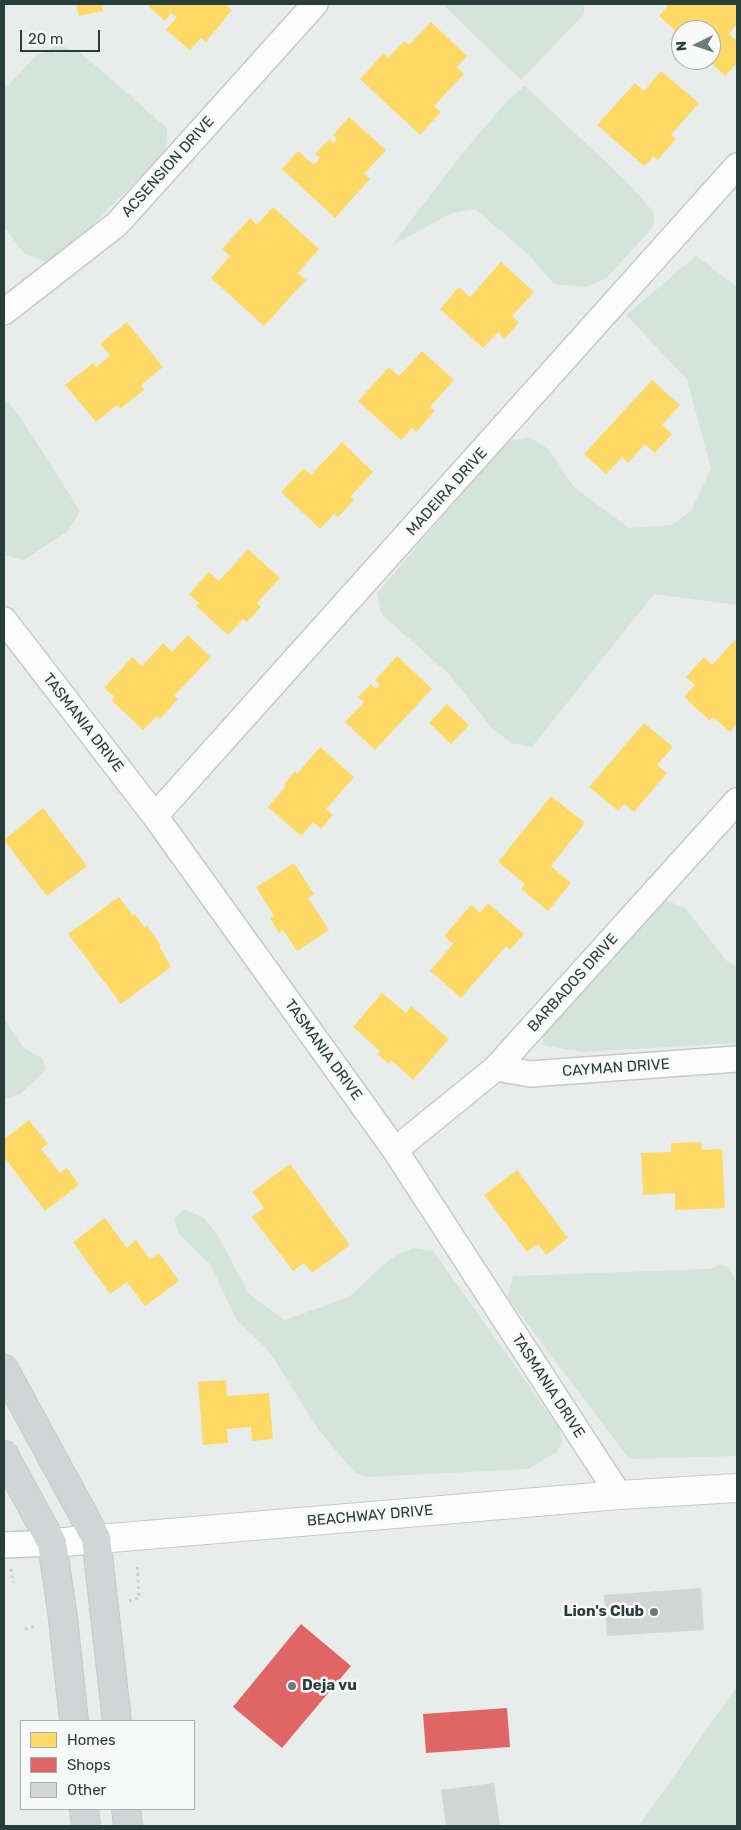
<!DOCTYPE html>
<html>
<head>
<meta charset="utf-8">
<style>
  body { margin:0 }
  #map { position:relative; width:741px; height:1830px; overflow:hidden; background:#e8edeb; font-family:Rubik,sans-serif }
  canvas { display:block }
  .frame { position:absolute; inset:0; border:5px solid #283e3a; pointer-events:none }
  .legend { position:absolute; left:20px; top:1720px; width:175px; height:90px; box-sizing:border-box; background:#f7faf9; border:1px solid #a4afad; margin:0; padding:6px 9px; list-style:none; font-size:15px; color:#283e3a }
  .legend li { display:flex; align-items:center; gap:10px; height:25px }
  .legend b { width:25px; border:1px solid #a4afad }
  .north { position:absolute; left:671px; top:20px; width:50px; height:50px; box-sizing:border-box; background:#f7faf9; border:1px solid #a4afad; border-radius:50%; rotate:266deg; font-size:14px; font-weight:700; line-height:20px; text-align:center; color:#283e3a }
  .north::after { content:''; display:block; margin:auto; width:18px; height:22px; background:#6b7b78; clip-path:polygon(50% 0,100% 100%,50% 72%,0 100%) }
  .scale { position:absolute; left:20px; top:30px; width:80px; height:22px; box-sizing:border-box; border:2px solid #283e3a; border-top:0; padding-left:6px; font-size:15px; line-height:18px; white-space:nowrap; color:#283e3a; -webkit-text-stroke:4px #f7faf9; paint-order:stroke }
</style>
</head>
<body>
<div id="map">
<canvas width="741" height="1830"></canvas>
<div class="frame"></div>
<ul class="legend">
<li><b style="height:14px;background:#ffd966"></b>Homes</li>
<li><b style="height:14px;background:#e06666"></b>Shops</li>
<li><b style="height:14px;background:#d2d6d5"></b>Other</li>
</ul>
<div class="north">N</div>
<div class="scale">20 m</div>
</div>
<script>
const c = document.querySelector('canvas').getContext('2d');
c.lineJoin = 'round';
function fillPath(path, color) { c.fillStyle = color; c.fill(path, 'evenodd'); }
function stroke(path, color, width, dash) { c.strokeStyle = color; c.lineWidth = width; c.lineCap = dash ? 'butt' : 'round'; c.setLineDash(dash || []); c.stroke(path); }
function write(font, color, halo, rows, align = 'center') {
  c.font = font + ' Rubik,sans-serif'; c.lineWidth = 5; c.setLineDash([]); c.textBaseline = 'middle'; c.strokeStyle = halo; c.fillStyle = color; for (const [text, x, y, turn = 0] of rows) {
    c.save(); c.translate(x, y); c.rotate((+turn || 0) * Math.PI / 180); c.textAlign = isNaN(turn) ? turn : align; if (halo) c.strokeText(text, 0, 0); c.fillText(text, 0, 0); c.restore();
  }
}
const green = new Path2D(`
  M442,4H584V14L521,80Z
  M57,45L80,52L167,128L166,151L86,232L46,262L24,253L4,227V90L37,55Z
  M525,86L631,186L654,213V224L648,233L606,278L586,287L554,284L528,254L475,209L452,213L391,246L466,149L507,101Z
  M696,256L737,287V605L654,594L532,747L511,743L492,728L449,674L381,614L377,593L507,441L530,437L548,449L574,487L629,528L672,525L691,511L711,469L687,379L626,315Z
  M4,398L19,415L80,511L68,531L24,560L4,555Z
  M665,900L685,908L727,961L737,967V1043L583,1052L542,1045L547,1000Z
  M4,1019L23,1047L43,1059L46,1070L20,1094L4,1100Z
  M184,1209L204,1218L218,1236L249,1294L285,1320L349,1297L391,1258L412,1248L433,1251L560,1429L562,1441L558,1451L529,1469L366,1477L355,1473L318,1429L269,1351L236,1319L210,1264L178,1233L174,1219Z
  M720,1264L730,1268L737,1284V1456L629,1459L507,1297L513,1276L710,1269Z
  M737,1686V1826H639Z`);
const homes = new Path2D(`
  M76,4H101L103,11L79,16Z
  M150,4H225L232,10L206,42L201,38L190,50L166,30L177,17L171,13L165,21L148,6Z
  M669,4H737V24L729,34L737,41V63L725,76L708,60H711V30H681V36L659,16Z
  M431,22L467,56L457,67L464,74L434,106L441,112L420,135L360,79L384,53L388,58L404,41L409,45Z
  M661,71L699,103L671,135L676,139L658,160L654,156L644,166L597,125L635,83L644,91Z
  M349,117L386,150L364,174L370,179L335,218L282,169L298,151L314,165L320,158L315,154L329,139L334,143L337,139L333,135Z
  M273,207L319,249L298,273L306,280L264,326L211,278L230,256L222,249L250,218L257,225Z
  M501,262L534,292L512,316L519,322L505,339L498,332L483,348L440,309L459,287L470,297Z
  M127,322L163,367L141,385L144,390L120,409L117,405L96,422L65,385L93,363L96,367L110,356L100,344Z
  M422,351L454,380L430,407L435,411L416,432L412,428L401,440L358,401L389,367L399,376Z
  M652,380L680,405L662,425L672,434L655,453L645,444L628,463L622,457L606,474L584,454Z
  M342,442L373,472L351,496L354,500L338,517L334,514L320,529L281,492L304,468L311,475Z
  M248,549L280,578L257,603L261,607L247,622L243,619L228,635L196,606L199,603L189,594L209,572L219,581Z
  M188,635L211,657L174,696L178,699L160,719L157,716L143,730L111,700L115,697L104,688L132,657L142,666L163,643L172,652Z
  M735,640L737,642V690L736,692L737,693V724L730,732L713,717L710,721L684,697L695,685L686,677L704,657L712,665Z
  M397,656L432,689L375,750L345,722L364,702L358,697L371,684L376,689L380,685L375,680Z
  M447,704L469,725L451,744L429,723Z
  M644,723L673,747L657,765L667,773L634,812L624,804L618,811L589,787Z
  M320,747L354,777L326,809L333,815L321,829L313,822L301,836L268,807L286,786L284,784L295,771L297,774Z
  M551,796L585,823L551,866L571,883L548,911L521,889L525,884L498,862Z
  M43,808L87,866L47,896L4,840Z
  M294,863L314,894L308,898L329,930L297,951L283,930L279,933L270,918L274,916L256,887Z
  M119,897L133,916L135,914L145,928L147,926L161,945L159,946L171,967L121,1004L68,934Z
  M488,903L524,934L510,950L506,946L461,998L430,971L453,944L444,936L471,905L480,913Z
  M382,993L406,1013L411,1006L449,1039L413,1080L391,1060L389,1064L377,1054L380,1051L353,1027Z
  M29,1120L48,1144L41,1149L60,1173L67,1168L79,1185L45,1211L4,1157V1139Z
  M701,1142L702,1150L722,1149L725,1208L675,1210V1193L643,1195L641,1153L671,1152V1143Z
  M290,1164L350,1245L312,1273L304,1263L293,1271L252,1217L264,1208L252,1192Z
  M517,1170L568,1238L546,1255L538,1244L527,1252L484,1195Z
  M105,1218L127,1248L136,1240L150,1259L159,1253L179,1281L145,1306L127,1282L110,1294L73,1242Z
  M226,1380L227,1396L269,1393L273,1439L252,1441L251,1427L227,1429L228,1443L203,1445L198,1382Z`);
const shops = new Path2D(`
  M301,1624L351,1666L282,1748L233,1707Z
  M507,1708L510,1747L426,1753L423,1714Z`);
const building = new Path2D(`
  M701,1588L704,1630L607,1636L604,1595Z
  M494,1783L500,1826H446L441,1790Z`);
const path = new Path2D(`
  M11,1569L13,1583
  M129,1601L139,1598L137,1563
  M25,1629L36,1626`);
const minor = new Path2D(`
  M4,312L117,224L315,4
  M4,620L155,816L395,1150L619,1495
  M155,816L737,166
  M496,1068L530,1074L737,1059
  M395,1150L496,1068L737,801
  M4,1545L52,1543`);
const tertiary = new Path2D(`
  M52,1543L619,1495L737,1488`);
const primary = new Path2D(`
  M4,1369L96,1538L117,1721
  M4,1455L52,1543L63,1618L74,1721
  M84,1809L86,1826
  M126,1809L128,1826`);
const markers = [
  [654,1612,5,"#6b7b78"],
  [292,1686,5,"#6b7b78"]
];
const streetNames = [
  ["ACSENSION DRIVE",168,167,-48],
  ["MADEIRA DRIVE",447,492,-48],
  ["TASMANIA DRIVE",83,723,52],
  ["BARBADOS DRIVE",573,983,-48],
  ["TASMANIA DRIVE",323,1050,54],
  ["CAYMAN DRIVE",616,1068,-4],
  ["TASMANIA DRIVE",548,1386,57],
  ["BEACHWAY DRIVE",370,1516,-5]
];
const poiNames = [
  ["Lion's Club",644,1612],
  ["Deja vu",302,1686,"left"]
];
fillPath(green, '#d4e4da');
fillPath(homes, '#ffd966');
fillPath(shops, '#e06666');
fillPath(building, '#d2d6d5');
stroke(minor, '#c5cac8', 28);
stroke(tertiary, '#c5cac8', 30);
stroke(primary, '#c4cbc9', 30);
stroke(path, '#c7cecd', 3, [2.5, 4]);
stroke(minor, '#fcfcfc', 25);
stroke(tertiary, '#fcfcfc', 28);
stroke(primary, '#d0d6d5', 28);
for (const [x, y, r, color] of markers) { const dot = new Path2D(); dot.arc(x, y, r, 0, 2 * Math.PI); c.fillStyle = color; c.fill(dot); stroke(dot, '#f7faf9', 2); }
write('15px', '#283e3a', '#f7faf9', streetNames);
write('bold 15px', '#283e3a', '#f7faf9', poiNames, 'right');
</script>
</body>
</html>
